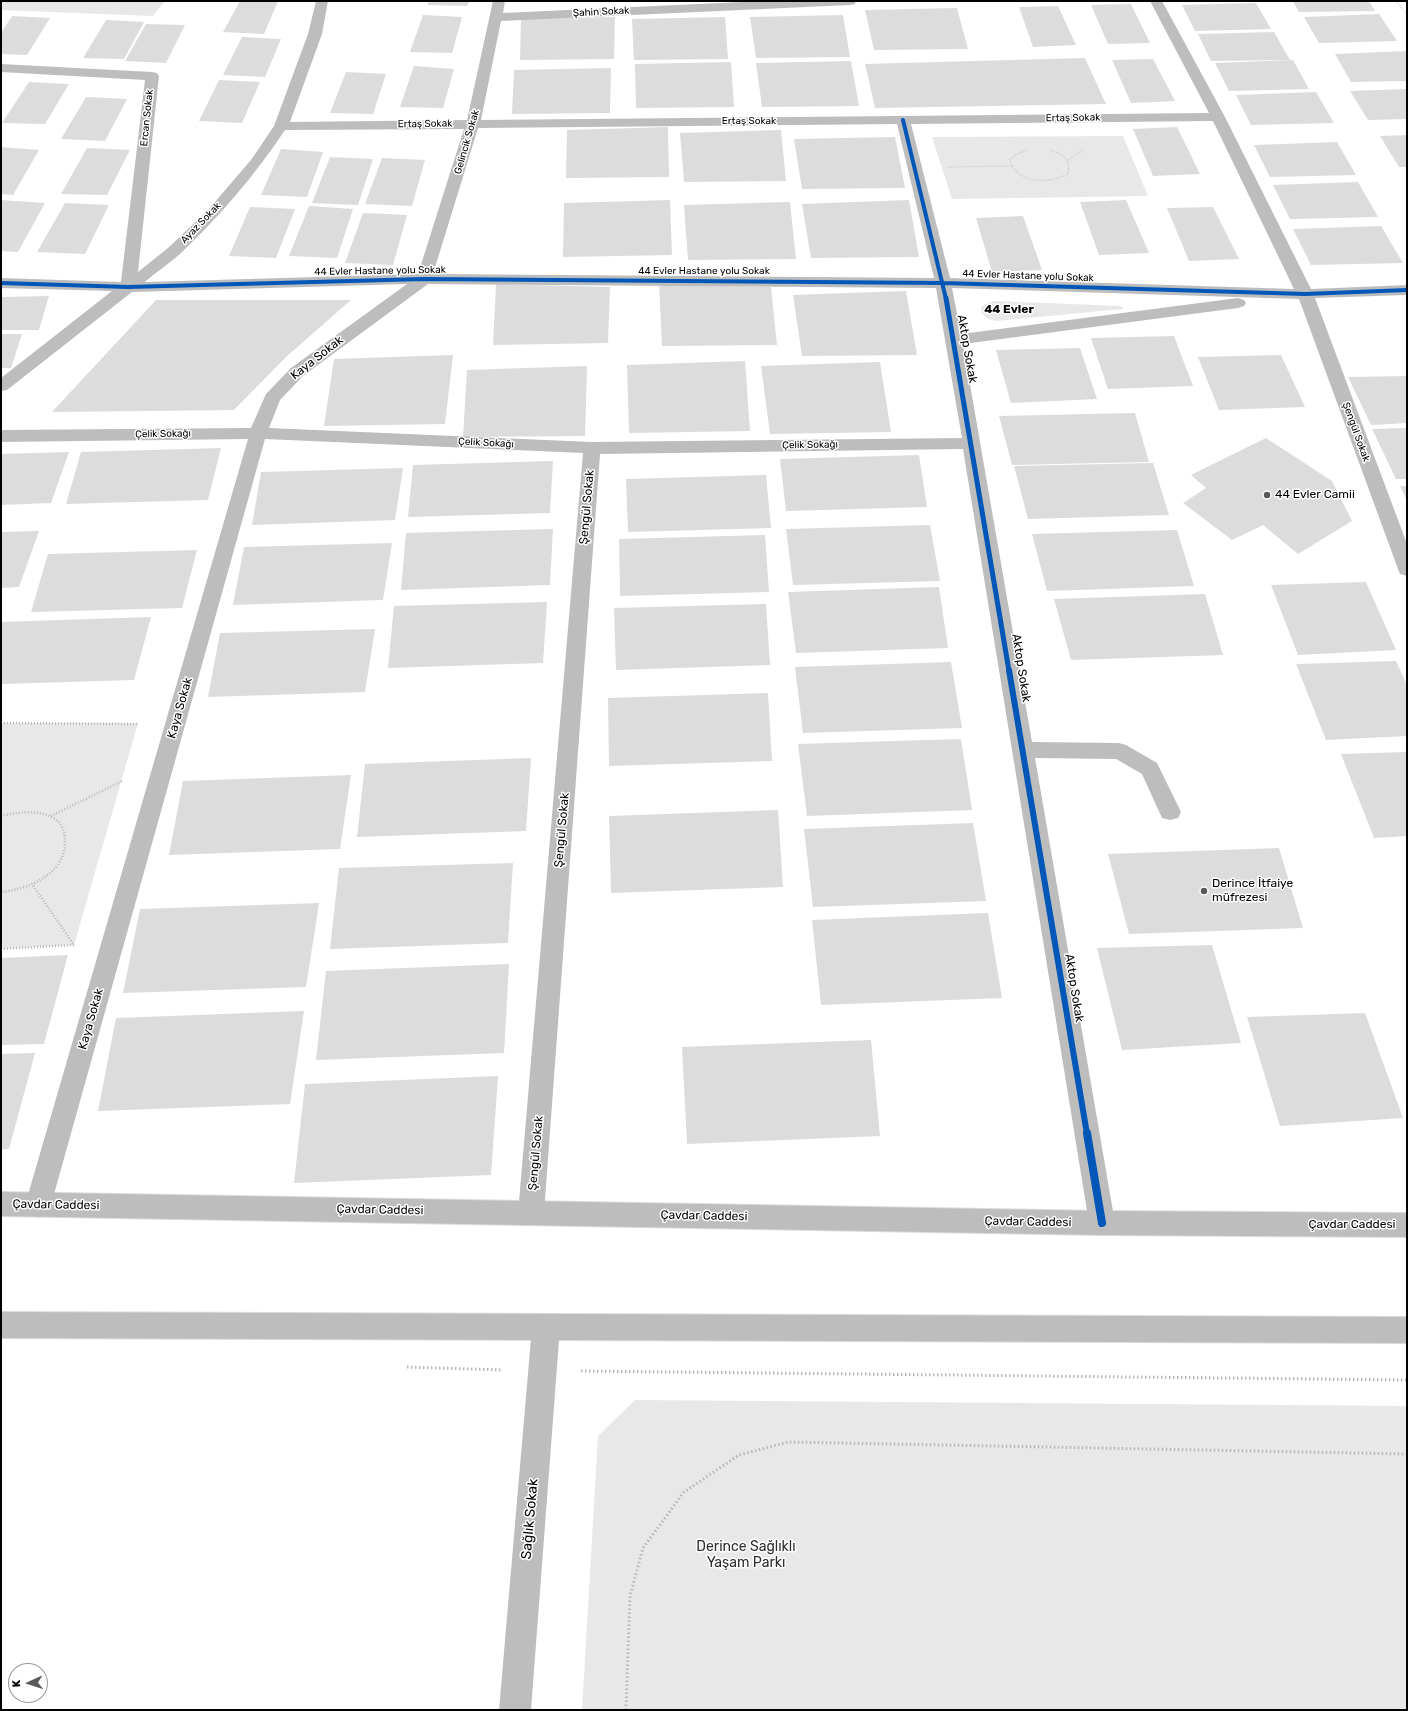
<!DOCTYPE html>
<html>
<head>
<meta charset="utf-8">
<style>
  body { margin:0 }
  #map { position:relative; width:1408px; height:1711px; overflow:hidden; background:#fff; font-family:Rubik,sans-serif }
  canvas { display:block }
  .frame { position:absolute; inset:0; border:2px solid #000; pointer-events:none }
  .north { position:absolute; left:8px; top:1663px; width:40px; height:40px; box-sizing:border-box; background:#fff; border:1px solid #999; border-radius:50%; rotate:267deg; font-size:11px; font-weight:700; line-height:16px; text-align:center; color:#000 }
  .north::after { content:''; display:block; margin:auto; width:14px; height:18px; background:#595959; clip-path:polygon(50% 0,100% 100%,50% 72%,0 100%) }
</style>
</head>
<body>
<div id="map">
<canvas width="1408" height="1711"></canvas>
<div class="frame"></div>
<div class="north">K</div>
</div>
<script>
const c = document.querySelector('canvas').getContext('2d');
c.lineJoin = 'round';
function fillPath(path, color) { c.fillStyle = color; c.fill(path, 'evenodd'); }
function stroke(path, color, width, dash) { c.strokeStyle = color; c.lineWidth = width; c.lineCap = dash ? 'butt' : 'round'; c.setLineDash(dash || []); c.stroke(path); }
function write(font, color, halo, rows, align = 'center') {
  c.font = font + ' Rubik,sans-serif'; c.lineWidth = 3; c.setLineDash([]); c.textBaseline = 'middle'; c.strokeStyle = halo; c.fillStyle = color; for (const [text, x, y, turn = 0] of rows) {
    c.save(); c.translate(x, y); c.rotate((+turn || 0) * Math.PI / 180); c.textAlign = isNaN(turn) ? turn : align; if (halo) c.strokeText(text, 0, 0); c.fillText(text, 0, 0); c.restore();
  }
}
const green = new Path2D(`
  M1,1H165L153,16L1,10Z
  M1123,136L1148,196L952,199L932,137Z
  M994,301L1121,306L1123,309L996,321L988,319L982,314L981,307L988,303Z
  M1,723H138L74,945L1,949Z
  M635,1400L1407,1406V1710H582L598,1436Z`);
const building = new Path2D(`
  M240,1H278L264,34L223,32Z
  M429,1H469L467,6L427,5Z
  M1293,1H1369L1375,11L1299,12Z
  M1256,3L1271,29L1195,31L1182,5Z
  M1131,4L1150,43L1108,44L1091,5Z
  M1058,6L1076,45L1033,47L1019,7Z
  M957,8L968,49L874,50L865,10Z
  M1379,14L1397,41L1319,43L1304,17Z
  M423,15L462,17L452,53L410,52Z
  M843,15L850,57L756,58L750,17Z
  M12,16L50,18L27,55L1,54V33Z
  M615,17L614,59L520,60L521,19Z
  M725,17L728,59L634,60L632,19Z
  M106,20L144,22L124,59L83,58Z
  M146,24L185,25L166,63L125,61Z
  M1274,32L1290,60L1211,61L1198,34Z
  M242,37L281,39L265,77L223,75Z
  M1407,51V81L1351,82L1335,54Z
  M1085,58L1106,104L875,108L865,64Z
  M1153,59L1175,101L1131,103L1112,60Z
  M1293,60L1309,89L1229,91L1215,63Z
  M851,61L859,106L762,107L756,63Z
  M731,62L734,107L636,108L635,64Z
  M414,66L454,69L443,108L400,107Z
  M611,68L610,113L512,114L514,70Z
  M346,72L386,74L373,114L330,113Z
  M219,80L260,82L242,123L199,121Z
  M29,82L69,84L45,124L2,123Z
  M1407,89V119L1368,120L1350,91Z
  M1316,92L1334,123L1251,125L1236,95Z
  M86,97L127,99L105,141L61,139Z
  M668,127L669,177L566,178L567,130Z
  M1177,127L1200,174L1153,176L1133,129Z
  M781,130L786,181L684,182L680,133Z
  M1407,135V167H1399L1380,136Z
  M895,137L905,188L802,189L794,139Z
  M1337,142L1356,175L1270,177L1254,145Z
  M1,147L39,150L13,195L1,194Z
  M87,148L130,150L107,195L61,194Z
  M281,149L323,152L307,197L261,195Z
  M330,157L373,159L358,205L312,203Z
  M382,158L425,160L412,206L365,204Z
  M1358,182L1378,217L1290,219L1273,185Z
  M1,200L45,203L18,252L1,251Z
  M670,200L672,255L563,257L564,203Z
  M909,200L919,257L811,258L802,204Z
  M1126,200L1149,253L1099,255L1080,202Z
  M790,202L796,259L688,260L684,205Z
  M65,203L109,205L85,254L37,252Z
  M309,206L353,209L337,258L289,256Z
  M250,207L295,209L276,258L229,256Z
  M1213,207L1239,259L1189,261L1167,208Z
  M363,213L407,215L393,265L345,263Z
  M1023,216L1042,270L992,272L976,218Z
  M1381,226L1403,263L1311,265L1293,229Z
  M496,284L610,287L608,343L493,345Z
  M659,285L771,287L777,345L662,346Z
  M906,291L917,355L802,356L793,295Z
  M49,296L39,330H1V297Z
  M156,300H351L286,357L234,410L52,412Z
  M1,334H22L11,368H1Z
  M1174,336L1193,386L1108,389L1091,338Z
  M1080,348L1097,399L1011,403L996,350Z
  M453,355L445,424L324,426L334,359Z
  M1281,355L1305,407L1219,410L1198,357Z
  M745,361L750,431L629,433L627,365Z
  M880,362L891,432L770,434L761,366Z
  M587,366L585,436L463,437L467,370Z
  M1407,376V423L1371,425L1348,377Z
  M1135,413L1149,462L1012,465L999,416Z
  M1407,428V479H1396L1372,429Z
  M1266,438L1332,481L1352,521L1298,554L1263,525L1232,540L1183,503L1206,488L1191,475Z
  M221,448L208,500L66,504L81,452Z
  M69,452L51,503L1,505V454Z
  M919,455L927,507L786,511L780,459Z
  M553,461L550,513L408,517L413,465Z
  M1153,463L1169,515L1028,519L1014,466Z
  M403,468L395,520L252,525L261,472Z
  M766,475L771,528L628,532L626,479Z
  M1400,486H1407V501Z
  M930,525L940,581L793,585L786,529Z
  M553,529L550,585L401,590L406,533Z
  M1177,530L1194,586L1047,591L1032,534Z
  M39,531L19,587L1,588V532Z
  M765,535L769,592L620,596L619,539Z
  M392,543L383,600L233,605L244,547Z
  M197,550L182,608L31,612L48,554Z
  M1366,582L1396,650L1298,655L1271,585Z
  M939,587L948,648L796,653L788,592Z
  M1205,594L1223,655L1071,660L1054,599Z
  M547,602L543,663L388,668L394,606Z
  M766,604L770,665L616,670L614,608Z
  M151,617L134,680L1,684V622Z
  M375,629L365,692L208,697L220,633Z
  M1396,661L1407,685V736L1326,740L1296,664Z
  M951,662L962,728L803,733L795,667Z
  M768,693L772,761L609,766L608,698Z
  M961,739L972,810L807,816L798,744Z
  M1407,752V836L1374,838L1341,754Z
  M531,758L526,831L357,837L365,764Z
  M351,775L340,849L169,855L183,781Z
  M778,810L783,887L611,893L609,816Z
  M973,823L986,901L813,907L804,829Z
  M1279,848L1303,928L1129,934L1108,854Z
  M513,863L508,943L330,949L339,868Z
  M319,903L306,987L123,993L140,909Z
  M988,913L1002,998L821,1005L812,920Z
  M1212,945L1241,1043L1122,1050L1097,948Z
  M68,955L44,1044L1,1045V958Z
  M509,964L504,1053L316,1060L326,971Z
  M304,1011L290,1104L98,1111L116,1018Z
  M1365,1013L1403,1118L1280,1126L1247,1017Z
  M871,1040L880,1136L687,1144L682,1047Z
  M35,1053L9,1149L1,1150V1054Z
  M498,1076L491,1175L294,1183L305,1084Z`);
const pathFar2 = new Path2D(`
  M1396,1L1407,15
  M1068,160L1084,149
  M1012,166L1010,160L1015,155L1027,150
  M947,167L1012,166C1025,185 1049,183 1068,174C1071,159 1063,154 1050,150`);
const pathFar1 = new Path2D(`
  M1,723L137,724
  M1,816C25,810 66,807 65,842C65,855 59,866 49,874C35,885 18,890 1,892
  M51,816L122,781
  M1,949L74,945L32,884`);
const path = new Path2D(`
  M407,1367L502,1370
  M581,1371L1407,1380
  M626,1710L630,1596L643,1548L684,1492L739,1455L788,1442L1407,1454`);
const minor = new Path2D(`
  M316,1H328L322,34L290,122L467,120L493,1H505L503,13L764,1H856L855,4L850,5L501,21L481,120L1209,113L1150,1H1162L1225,117L1311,289L1407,285V295L1315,298L1407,544V576L1400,574L1398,569L1299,299L952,288L961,334L1238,298L1244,300L1246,303L1244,306L1238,308L963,344L1032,742L1119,743L1126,745L1157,763L1181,812L1178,818L1170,820L1162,818L1142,774L1116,759L1035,758L1115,1223L1111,1232L1102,1235L1093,1232L1089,1223L963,449L600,454L544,1213L540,1222L531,1225L522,1222L518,1213L583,453L265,439L51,1205L47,1213L38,1217L29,1213L25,1205L248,439L1,442V430L251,428L266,394L291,368L407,284L132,292L7,390L1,391V378L112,291L1,288V278L121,282L145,80L1,72V64L152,72L157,73L159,76L138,272L168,248L207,211L251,160L274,126L308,34ZM1213,121L1294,289L950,278L911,124ZM897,124L934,278L433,274L478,128ZM464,129L418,274L145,282C156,272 169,264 181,253C220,216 255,175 285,130ZM428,284L936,288L962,438L592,442L269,428L280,400L303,376Z
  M546,1314L556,1318L560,1327L531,1710H499L532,1327L536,1318Z`);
const major = new Path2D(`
  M1,1192L1102,1211L1407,1213V1237L1102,1235L1,1216Z
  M1,1312L1407,1317V1343L1,1338Z`);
const cyclewayFar3 = new Path2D(`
  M903,120L946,299
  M1,283L128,287L424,279L943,283L1305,294L1407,290`);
const cyclewayFar2 = new Path2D(`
  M946,298L1009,671`);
const cyclewayFar1 = new Path2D(`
  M1009,670L1087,1134`);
const cycleway = new Path2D(`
  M1087,1133L1102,1223`);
const markers = [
  [1267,495,4,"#595959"],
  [1204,891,4,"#595959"]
];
const farStreetnames = [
  ["Şahin Sokak",601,12,-3],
  ["Ercan Sokak",147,118,-84],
  ["Ertaş Sokak",1073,118,-1],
  ["Ertaş Sokak",749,121],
  ["Ertaş Sokak",425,124,-1],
  ["Gelincik Sokak",467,142,-74],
  ["Ayaz Sokak",201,223,-46],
  ["44 Evler Hastane yolu Sokak",380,271,-1],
  ["44 Evler Hastane yolu Sokak",704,271],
  ["44 Evler Hastane yolu Sokak",1028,276,2],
  ["Şengül Sokak",1356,432,70],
  ["Çelik Sokağı",163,434,-1],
  ["Çelik Sokağı",486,443,3],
  ["Çelik Sokağı",810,445,-1]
];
const farQuarternames = [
  ["44 Evler",1009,310]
];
const streetNames = [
  ["Aktop Sokak",967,349,80],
  ["Kaya Sokak",317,358,-38],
  ["Şengül Sokak",587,507,-85],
  ["Aktop Sokak",1021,668,81],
  ["Kaya Sokak",180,708,-74],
  ["Şengül Sokak",562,830,-85],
  ["Aktop Sokak",1074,988,81],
  ["Kaya Sokak",91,1019,-74],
  ["Şengül Sokak",536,1153,-85],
  ["Çavdar Caddesi",56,1205,1],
  ["Çavdar Caddesi",380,1210,1],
  ["Çavdar Caddesi",704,1216,1],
  ["Çavdar Caddesi",1028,1222,1],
  ["Çavdar Caddesi",1352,1225]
];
const poiNames = [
  ["44 Evler Camii",1275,495],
  ["Derince İtfaiye",1212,884],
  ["müfrezesi",1212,898]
];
const nearStreetnames = [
  ["Sağlık Sokak",530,1519,-85]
];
const nearParknames = [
  ["Derince Sağlıklı",746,1547],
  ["Yaşam Parkı",746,1563]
];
fillPath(green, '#e8e8e8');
fillPath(building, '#dcdcdc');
stroke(major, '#dbdbdb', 2);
stroke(pathFar2, '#b8b8b8', 1.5, [0.5, 1.5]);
stroke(pathFar1, '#b8b8b8', 2.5, [1, 2]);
stroke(path, '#b8b8b8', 3, [1.5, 2.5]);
fillPath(minor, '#bdbdbd');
fillPath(major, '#bdbdbd');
stroke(cyclewayFar3, '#0057b8', 4);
stroke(cyclewayFar2, '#0057b8', 5);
stroke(cyclewayFar1, '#0057b8', 6);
stroke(cycleway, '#0057b8', 8);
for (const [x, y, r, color] of markers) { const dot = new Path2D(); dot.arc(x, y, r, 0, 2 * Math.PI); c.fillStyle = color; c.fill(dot); stroke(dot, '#fff', 1.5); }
write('10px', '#000', '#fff', farStreetnames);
write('bold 12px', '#000', '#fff', farQuarternames);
write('12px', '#000', '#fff', streetNames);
write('12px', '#000', '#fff', poiNames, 'left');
write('14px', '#000', '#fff', nearStreetnames);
write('14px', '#2d2d2d', '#fff', nearParknames);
</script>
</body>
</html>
